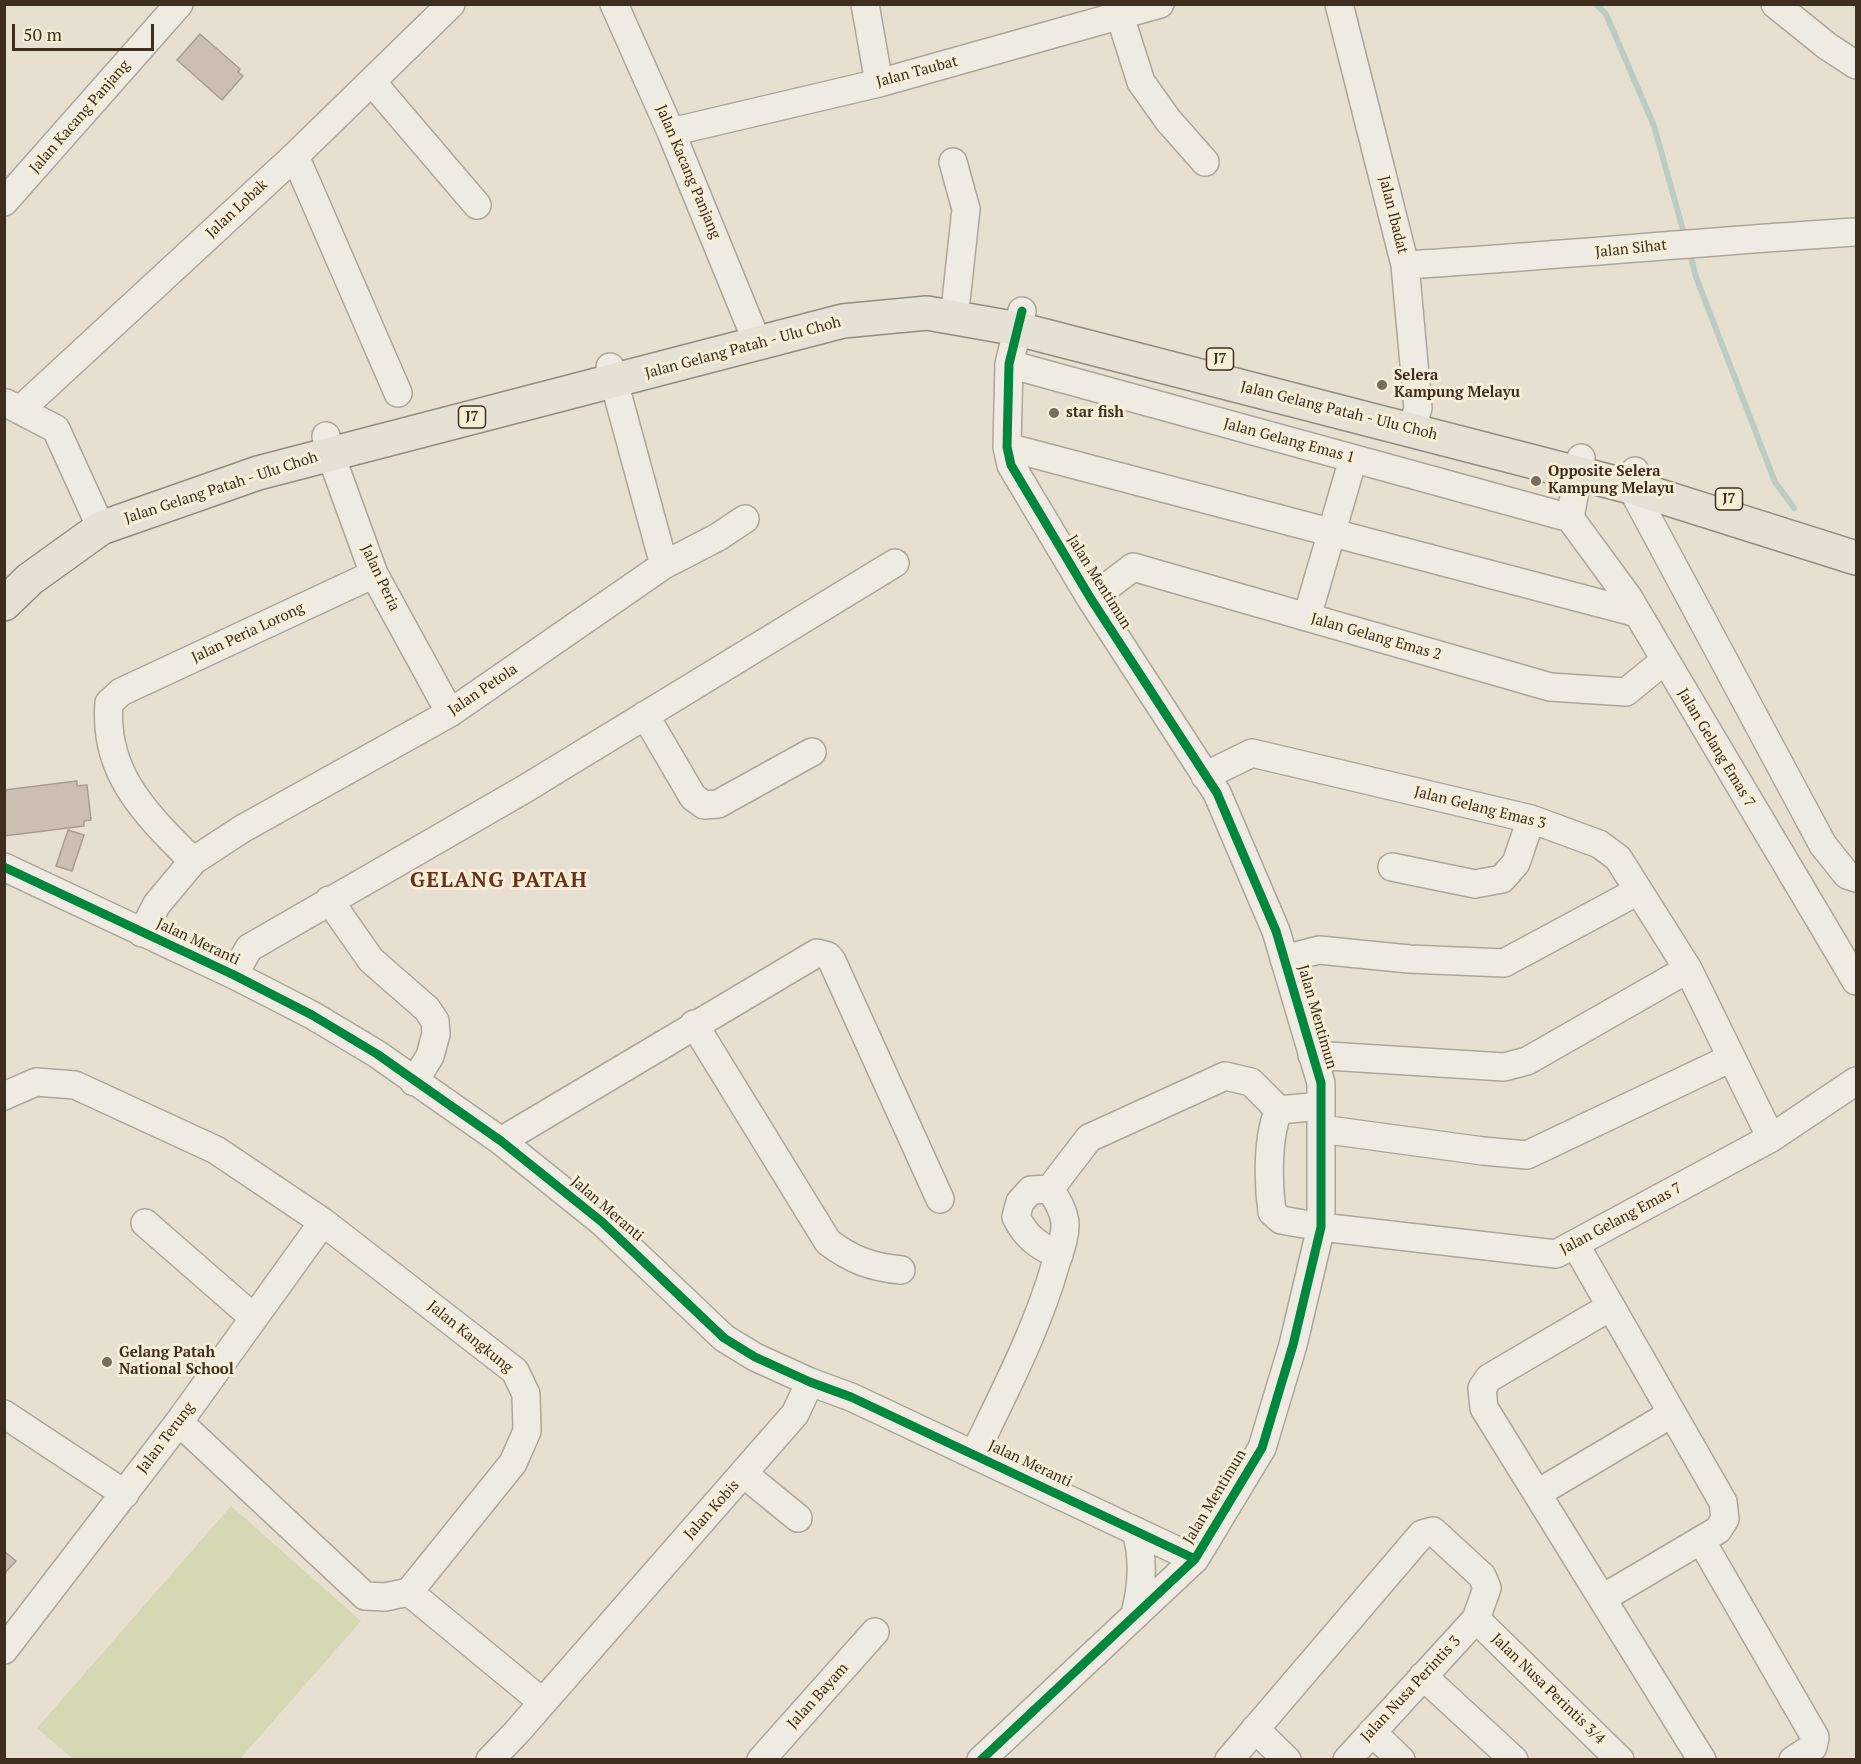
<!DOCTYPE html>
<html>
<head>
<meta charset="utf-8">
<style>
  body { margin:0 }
  #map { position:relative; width:1861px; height:1764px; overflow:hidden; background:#e7e0d1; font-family:"PT Serif",serif }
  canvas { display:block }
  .frame { position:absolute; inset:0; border:6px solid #3d2e20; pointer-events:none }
  .scale { position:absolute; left:12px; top:24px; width:142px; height:27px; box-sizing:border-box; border:3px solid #3d2e20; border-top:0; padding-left:8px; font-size:18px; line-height:21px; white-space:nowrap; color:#3d2e20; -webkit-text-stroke:4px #f7eed8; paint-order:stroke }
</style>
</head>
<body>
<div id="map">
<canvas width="1861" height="1764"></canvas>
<div class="frame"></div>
<div class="scale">50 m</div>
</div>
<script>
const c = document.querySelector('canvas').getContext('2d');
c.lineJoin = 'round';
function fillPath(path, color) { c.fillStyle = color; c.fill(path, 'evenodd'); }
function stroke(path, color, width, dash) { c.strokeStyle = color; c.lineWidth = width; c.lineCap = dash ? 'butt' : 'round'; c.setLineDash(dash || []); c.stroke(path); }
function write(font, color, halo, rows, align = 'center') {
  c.font = font + ' "PT Serif",serif'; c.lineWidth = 6; c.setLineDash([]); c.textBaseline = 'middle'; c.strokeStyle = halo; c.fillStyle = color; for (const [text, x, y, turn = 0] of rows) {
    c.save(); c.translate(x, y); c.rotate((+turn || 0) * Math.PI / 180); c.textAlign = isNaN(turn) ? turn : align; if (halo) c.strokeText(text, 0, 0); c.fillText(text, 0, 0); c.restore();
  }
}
const green = new Path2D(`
  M231,1506L361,1621L240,1759H73L37,1728Z`);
const stream = new Path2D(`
  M1596,4L1606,14L1654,126L1685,237
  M1689,250L1696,277L1775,482L1794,508`);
const building = new Path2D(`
  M200,34L240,69L238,72L243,76L222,100L177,60Z
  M77,781V786L87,785L91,820L84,821V826L4,836V790Z
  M68,830L84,835L72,871L56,866Z
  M4,1551L16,1561L4,1574Z`);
const minor = new Path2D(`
  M614,4L671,132L757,342
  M865,4L879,83
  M1339,4L1405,265L1418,408L1412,429
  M1775,4L1827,46L1856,65
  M1120,16L1141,82L1168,120L1205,162
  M372,82L477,205
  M671,132L879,83L1160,4
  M295,156L398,393
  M953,162L966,209L956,301
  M4,202L179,4
  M1405,265C1556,256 1706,241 1856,232
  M1009,364L1570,518
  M610,367L664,565
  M6,403L56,429L101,528
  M20,410L295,156L451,4
  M326,436L330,453L374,574L450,713
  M1007,447L1637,613
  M1635,471L1631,487L1823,845L1847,875L1856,878
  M1570,518L1628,597L1856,981
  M1570,518L1581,458
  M1091,599L1133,567L1550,687L1626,692L1664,661
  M1307,617L1353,459
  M645,715L693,797L704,805L718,804L812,752
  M1205,776L1252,753L1531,819L1599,844L1618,858L1688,969L1771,1138
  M193,861C147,815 103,774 109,703L121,692L374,574
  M4,867L234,975L312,1015L377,1054L501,1141L602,1222L724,1338L755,1357L810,1382L851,1397L1195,1559
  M1392,867L1475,884L1502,879L1516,863L1531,819
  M329,900L371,960L427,1009L435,1021L436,1034L430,1056L414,1082
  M142,933L157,904L193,861L242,829L450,713L664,565L718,537L745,519
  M1284,959L1319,950L1409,959L1504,963L1638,891
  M234,975L249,948L523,790L895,563
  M694,1024L828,1242C852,1260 871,1267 901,1270
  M1312,1055L1504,1067L1527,1061L1688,969
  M4,1096L36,1082L75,1085L216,1150L323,1222L515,1371L526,1394L527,1431L513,1463L409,1592L385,1597L365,1596L179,1422
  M1321,1106L1279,1110C1267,1135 1268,1184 1272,1212L1281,1220L1321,1227L1556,1254L1771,1138L1856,1081
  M1321,1129L1483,1151L1527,1155L1731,1058
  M501,1141L817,953L828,956L832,961L940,1199
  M1050,1189L1089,1138L1225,1076L1251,1082L1279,1110
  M145,1223L254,1318
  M1575,1244L1723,1502L1725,1519L1718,1530L1603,1598
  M1610,1307L1489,1378L1482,1388L1484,1408L1702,1760
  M4,1414L125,1494
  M974,1455C1004,1392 1037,1330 1056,1263C1060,1251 1066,1235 1065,1222C1063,1209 1057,1200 1050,1189L1031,1190L1020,1202L1016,1217C1026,1237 1038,1246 1059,1255
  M744,1474L798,1518
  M1538,1493L1671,1414
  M1701,1540L1815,1737L1813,1747L1793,1760
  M409,1592L541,1701
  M1135,1614C1142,1586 1144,1560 1136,1531
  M1476,1619L1620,1760
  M4,1650L179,1422L323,1222
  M1423,1676L1514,1760
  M1255,1729L1287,1760
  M1372,1732L1401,1760
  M490,1760L516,1733L795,1414L810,1382
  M761,1760L875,1632
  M981,1760L1195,1559L1262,1448L1293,1345L1321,1227V1083L1276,931L1217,793L1091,599L1011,465L1007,447L1009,364L1022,311
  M1229,1760L1422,1534L1433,1531L1482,1576L1487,1588L1476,1619L1347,1760`);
const major = new Path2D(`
  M4,604L30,579L101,528L258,473L843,321L927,313L1018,329L1631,487L1856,558`);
const cycleway = new Path2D(`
  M4,867L234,975L312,1015L377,1054L501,1141L602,1222L724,1338L755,1357L810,1382L851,1397L1195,1559
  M981,1760L1195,1559L1262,1448L1293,1345L1321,1227V1083L1276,931L1217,793L1091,599L1011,465L1007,447L1009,364L1022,311`);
const markers = [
  [1382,385,6,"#786c5e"],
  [1054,413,6,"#786c5e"],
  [1536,481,6,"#786c5e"],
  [107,1362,6,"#786c5e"]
];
const shields = [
  [1220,359,27],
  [472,417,27],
  [1729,499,27]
];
const shieldNames = [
  ["J7",1220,359],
  ["J7",472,417],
  ["J7",1729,499]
];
const streetNames = [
  ["Jalan Taubat",917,72,-15],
  ["Jalan Kacang Panjang",80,117,-49],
  ["Jalan Kacang Panjang",688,172,67],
  ["Jalan Lobak",237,209,-43],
  ["Jalan Ibadat",1393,215,76],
  ["Jalan Sihat",1631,249,-6],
  ["Jalan Gelang Patah - Ulu Choh",743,348,-15],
  ["Jalan Gelang Patah - Ulu Choh",1339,411,14],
  ["Jalan Gelang Emas 1",1289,441,15],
  ["Jalan Gelang Patah - Ulu Choh",221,488,-18],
  ["Jalan Peria",380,578,65],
  ["Jalan Mentimun",1099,582,58],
  ["Jalan Peria Lorong",248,633,-25],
  ["Jalan Gelang Emas 2",1376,637,16],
  ["Jalan Petola",483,690,-34],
  ["Jalan Gelang Emas 7",1716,748,59],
  ["Jalan Gelang Emas 3",1480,808,14],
  ["Jalan Meranti",198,942,25],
  ["Jalan Mentimun",1317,1017,74],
  ["Jalan Meranti",607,1209,41],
  ["Jalan Gelang Emas 7",1621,1219,-28],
  ["Jalan Kangkung",470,1337,39],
  ["Jalan Terung",166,1438,-53],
  ["Jalan Meranti",1030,1464,25],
  ["Jalan Mentimun",1215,1497,-59],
  ["Jalan Kobis",712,1510,-48],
  ["Jalan Nusa Perintis 3",1411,1689,-47],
  ["Jalan Nusa Perintis 3/4",1548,1689,44],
  ["Jalan Bayam",818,1696,-48]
];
const poiNames = [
  ["Selera",1394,376],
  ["Kampung Melayu",1394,393],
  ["star fish",1066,413],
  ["Opposite Selera",1548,472],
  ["Kampung Melayu",1548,489],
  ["Gelang Patah",119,1353],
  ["National School",119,1370]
];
const districtNames = [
  ["GELANG PATAH",499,881]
];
fillPath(green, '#d6d7b3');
stroke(stream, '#bcccc2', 6);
fillPath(building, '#cbbfb2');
stroke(building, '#a89c90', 1.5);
stroke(minor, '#ada599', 30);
stroke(major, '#928b80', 36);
stroke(minor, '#efebe3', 27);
stroke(major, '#e6e1d4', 33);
stroke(cycleway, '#00873e', 9);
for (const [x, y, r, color] of markers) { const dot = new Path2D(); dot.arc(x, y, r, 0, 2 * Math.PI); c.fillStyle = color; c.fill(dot); stroke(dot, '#f7eed8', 2); }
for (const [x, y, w] of shields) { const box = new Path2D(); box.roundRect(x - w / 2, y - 11, w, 22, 4.5); c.fillStyle = '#f7eed8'; c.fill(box); stroke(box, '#3d2e20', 1.5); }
write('bold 14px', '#3d2e20', null, shieldNames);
write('15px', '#3d2e20', '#f7eed8', streetNames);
write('bold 15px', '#3d2e20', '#f7eed8', poiNames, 'left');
c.letterSpacing = '1.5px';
write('bold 21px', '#6b2e1e', '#f7eed8', districtNames);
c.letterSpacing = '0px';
</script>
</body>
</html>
